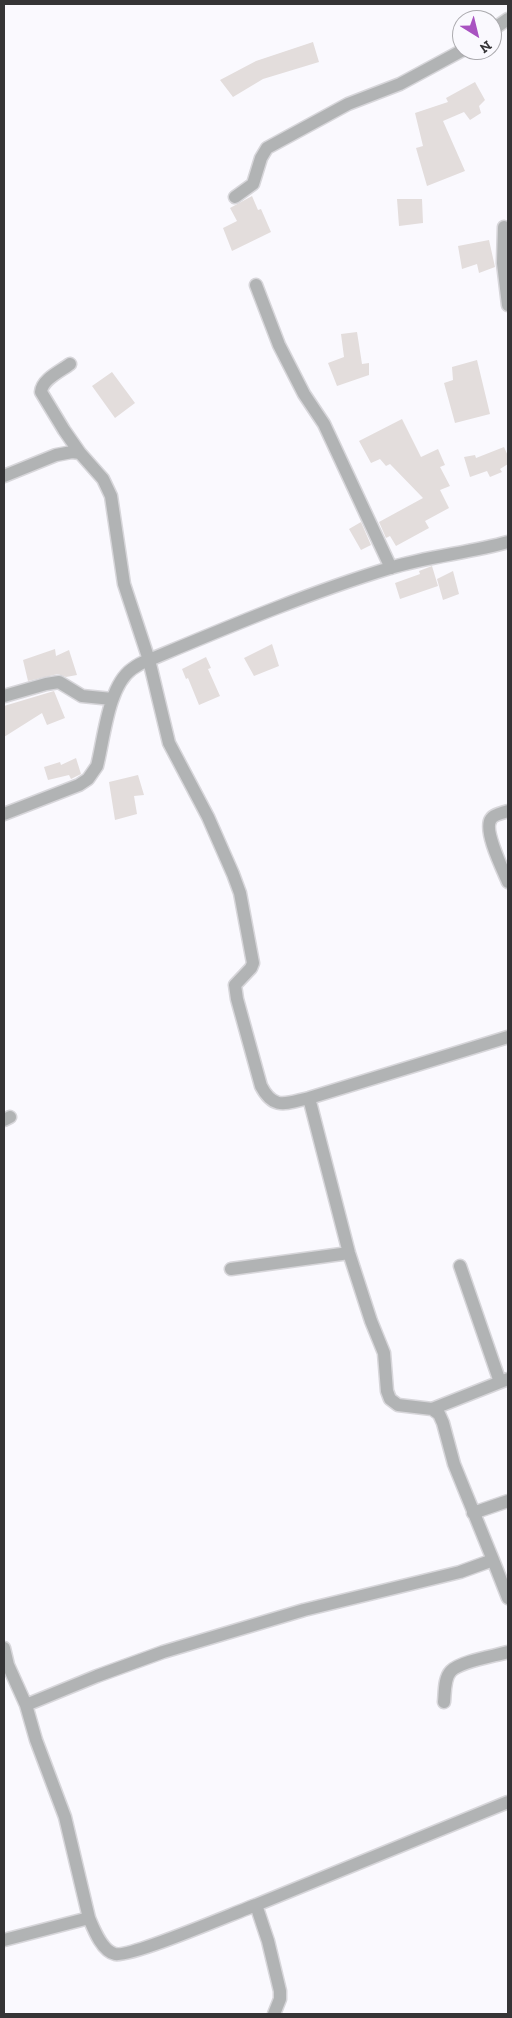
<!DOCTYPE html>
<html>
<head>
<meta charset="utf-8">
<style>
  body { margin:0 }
  #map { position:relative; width:512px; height:2018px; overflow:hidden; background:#faf9fe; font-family:"Zilla Slab",serif }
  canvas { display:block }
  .frame { position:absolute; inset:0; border:5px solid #353436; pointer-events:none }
  .north { position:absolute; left:452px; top:10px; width:50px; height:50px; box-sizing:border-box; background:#faf9fe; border:1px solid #abaaae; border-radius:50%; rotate:144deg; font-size:14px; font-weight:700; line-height:20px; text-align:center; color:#353436 }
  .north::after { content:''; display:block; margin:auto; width:18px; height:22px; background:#a953c1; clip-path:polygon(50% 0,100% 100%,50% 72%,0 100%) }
</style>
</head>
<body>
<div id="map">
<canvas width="512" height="2018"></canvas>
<div class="frame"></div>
<div class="north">N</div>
</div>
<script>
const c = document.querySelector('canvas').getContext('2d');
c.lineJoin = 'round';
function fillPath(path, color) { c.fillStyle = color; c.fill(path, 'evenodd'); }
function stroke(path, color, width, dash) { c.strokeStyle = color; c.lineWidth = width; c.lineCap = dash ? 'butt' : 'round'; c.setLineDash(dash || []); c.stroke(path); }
const building = new Path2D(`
  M313,42L319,62L263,79L233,97L220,80L256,61Z
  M475,82L485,100L479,106L481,113L470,120L464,112L443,121L465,171L427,186L416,148L423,146L415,113L448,102L446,98Z
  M252,196L258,210L261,209L271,232L232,251L223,228L237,221L230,208Z
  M397,199H422L423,223L399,226Z
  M489,240L495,267L479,273L477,264L462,269L458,246Z
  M357,332L362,364L369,363V375L337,386L328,363L344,357L341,334Z
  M477,360L490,414L455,423L444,383L453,380L452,367Z
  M112,372L135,403L115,418L92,386Z
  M402,419L421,457L438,449L445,465L440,467L450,486L440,490L449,508L425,521L429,528L396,546L390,536L386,538L379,522L423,498L390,464L386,466L380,459L371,463L359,441Z
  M504,447L508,456V464L500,469L502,472L490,477L487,471L470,477L464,457L475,455L476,458Z
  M361,522L371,545L361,550L349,529Z
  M432,566L438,586L400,599L395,583L420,574L419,571Z
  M453,571L459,594L443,600L437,579Z
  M272,644L279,666L254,676L244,658Z
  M55,649L56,656L69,650L77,675L66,677L58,674L28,681L23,660Z
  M206,657L211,668L208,669L220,696L199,705L188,678L186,679L182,669Z
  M54,691L65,718L47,725L42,713L4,737V706Z
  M76,758L81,774L71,779L69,775L48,780L44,767L60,762L61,765Z
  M138,775L144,795L134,796L137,814L115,820L109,782Z`);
const street = new Path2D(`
  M492,30L508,19
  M235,197L253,184L261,158L267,148L348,104L400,84L463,50
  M504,227L503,263L508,305
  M256,285L279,345L304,394L324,424L391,568
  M70,364C61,371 42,379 41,392L64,430L80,453
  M4,476L56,455L72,452L80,453L103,479L111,496L124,584L149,660L169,743L208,817L233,874L240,893L253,963L251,968L235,985L237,999L261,1086C274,1111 286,1103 309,1098L508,1037
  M4,696L46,684L59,682L82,696L112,699
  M508,811C503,813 494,814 491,819C483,830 503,870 508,882
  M4,814L79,785L88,779L97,766C104,739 108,686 132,669C137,665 143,662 149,660C228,627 308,593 390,568C429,556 469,553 508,542
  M4,1120L10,1117
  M460,1266L500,1382
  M231,1269L349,1253
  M432,1409L508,1379
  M473,1513L508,1501
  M493,1560L508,1598
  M4,1648L8,1665L26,1705L36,1740L65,1817L89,1918
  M444,1702C445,1693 444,1678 451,1671C461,1661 495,1656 508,1652
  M26,1705L97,1676L163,1652L304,1610L460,1572L493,1560L454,1464L443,1423L439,1414L432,1409L398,1405L390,1399L387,1391L384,1353L371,1321L349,1253L309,1098
  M256,1905L508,1802
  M4,1940L89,1918C94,1930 102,1951 115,1954C130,1958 234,1913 256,1905L268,1941L280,1991V1999L274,2014`);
fillPath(building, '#e3dddc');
stroke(street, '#d7d6da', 15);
stroke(street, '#b1b3b4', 12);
</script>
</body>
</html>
